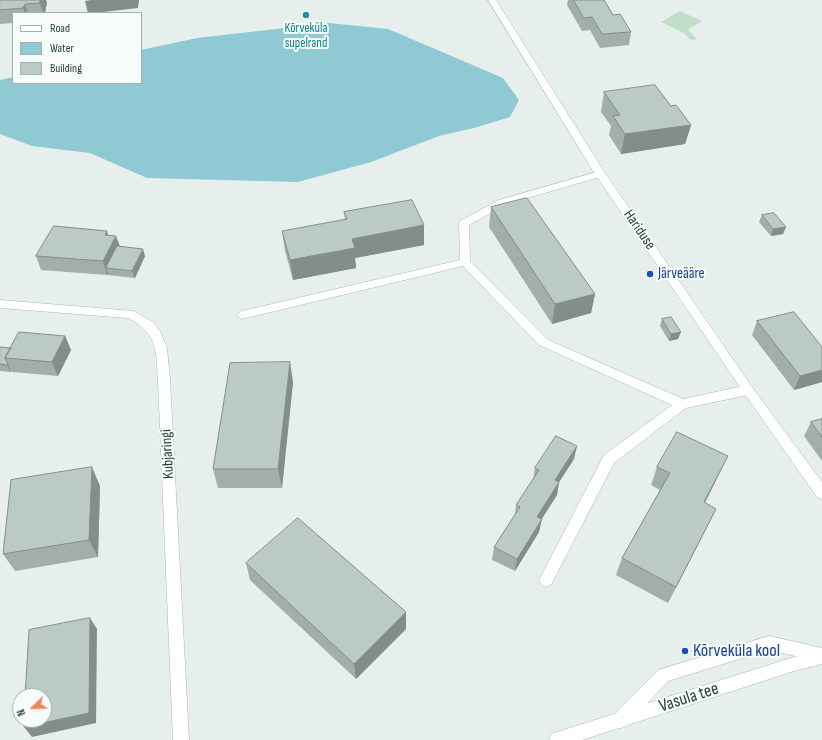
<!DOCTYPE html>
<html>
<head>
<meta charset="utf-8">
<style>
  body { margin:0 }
  #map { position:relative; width:822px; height:740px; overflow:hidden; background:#e6efeb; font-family:"Sofia Sans Condensed",sans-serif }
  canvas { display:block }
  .legend { position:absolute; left:12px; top:12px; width:130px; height:72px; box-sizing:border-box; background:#f7fbf9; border:1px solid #a3b1ad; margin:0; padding:5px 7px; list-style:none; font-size:12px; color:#24423a }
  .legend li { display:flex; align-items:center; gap:8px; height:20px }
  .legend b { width:20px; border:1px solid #a3b1ad }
  .north { position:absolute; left:12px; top:688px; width:40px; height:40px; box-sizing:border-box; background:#f7fbf9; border:1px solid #a3b1ad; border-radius:50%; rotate:247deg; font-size:11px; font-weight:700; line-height:16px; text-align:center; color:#24423a }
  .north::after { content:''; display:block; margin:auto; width:14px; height:18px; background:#f4845f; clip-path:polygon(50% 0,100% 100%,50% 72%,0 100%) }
</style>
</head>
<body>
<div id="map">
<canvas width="822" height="740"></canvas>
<ul class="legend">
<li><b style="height:5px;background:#fff"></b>Road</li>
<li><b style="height:11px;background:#8ec9d4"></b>Water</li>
<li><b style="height:11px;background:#bbcac4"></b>Building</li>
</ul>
<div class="north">N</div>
</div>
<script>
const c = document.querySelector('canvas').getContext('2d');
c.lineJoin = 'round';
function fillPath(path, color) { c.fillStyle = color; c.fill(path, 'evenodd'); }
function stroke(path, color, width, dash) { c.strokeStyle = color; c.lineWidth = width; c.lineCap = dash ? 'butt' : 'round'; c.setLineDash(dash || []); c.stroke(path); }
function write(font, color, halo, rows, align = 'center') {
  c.font = font + ' "Sofia Sans Condensed",sans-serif'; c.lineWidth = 4; c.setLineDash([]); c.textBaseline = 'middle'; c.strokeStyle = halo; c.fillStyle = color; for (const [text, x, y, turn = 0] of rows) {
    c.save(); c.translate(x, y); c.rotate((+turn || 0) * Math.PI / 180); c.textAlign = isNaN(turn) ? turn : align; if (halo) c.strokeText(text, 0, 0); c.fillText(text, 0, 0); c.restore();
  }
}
const green = new Path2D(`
  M680,11L702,21L688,30L697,39L691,40L682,32L661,22Z`);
const water = new Path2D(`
  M329,23L388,29L503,78L519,100L510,117L474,128L439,136L371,162L298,182L147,178L90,153L32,146L0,134V80L13,77V83H141V50L197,38Z`);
const service = new Path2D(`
  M600,171L603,172L605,174L603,176L507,204L469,225L470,261L547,339L553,342L683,399L748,385L752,387L754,390L752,393L748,395L686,408L614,463L551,585L546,587L541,585L539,580L604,455L672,405L539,345L463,266L242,319L236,315L242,311L460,260L459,223L460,221L499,200Z
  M769,636L822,648V662L769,650L668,681L627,726L621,728L615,726L613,720L615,714L658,670Z`);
const minor = new Path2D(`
  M488,0H496L605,173L752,387L822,482V499L817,497L744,393L595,174Z
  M0,300L134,311L154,323L161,333L167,348L170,380L189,740H173L158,380C156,349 158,334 128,318L0,308Z`);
const tertiary = new Path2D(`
  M822,650V664L794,671L582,740H549L551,734L557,732L794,657Z`);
const wall = new Path2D(`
  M0,0L47,2L45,13H13V23L0,24Z
  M568,0H604L613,15L631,32L629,45L600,48L590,30L582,31L567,5Z
  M604,92L671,106L691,125L685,144L621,154L609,135L611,126L601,112Z
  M491,207L595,294L591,313L552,324L489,227Z
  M344,212L424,225V245L355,258L356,268L293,280L285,251L282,231L345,220Z
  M762,215L786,227L783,234L771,236L759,222Z
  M108,235L120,247L145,256L135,278L108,275V274L107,275L41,270L36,256Z
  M662,319L678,339L669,341L660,326Z
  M757,321L822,347V382L794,390L752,335Z
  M65,336L71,350L58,376L12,372L11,371V372L0,371V347L11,348Z
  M293,382L282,488H218L213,469Z
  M822,419V461L804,436L811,422Z
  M728,456L719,474L705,503L716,509L707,527L668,603L616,575L622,558L660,490L651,485L657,467Z
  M574,459L559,482L557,495L541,519L539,532L515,571L492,560L494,547L515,515L516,505L533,480L535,468Z
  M100,486L98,557L15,571L3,554Z
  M246,563L406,612V629L356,679L250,580Z`);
const shadedWall = new Path2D(`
  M40,0H46L47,2L45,13H43L40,3Z
  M91,0H139L138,8L95,13H88L85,1Z
  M25,4L28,13H25L23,8Z
  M691,125L685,144L621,154L625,134Z
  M424,225V245L355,258L356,268L293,280L290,260L352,239Z
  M786,227L783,234L771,236L773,229Z
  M107,231L111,245L116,236L121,249L106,268L108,274L107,275L103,261L105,235Z
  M143,249L145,256L135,278L132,271Z
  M595,294L591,313L552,324L555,304Z
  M681,332L678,339L669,341L671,334Z
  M65,336L71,350L58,376L52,362Z
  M290,362L293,382L282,488L278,469Z
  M8,364L11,371V372L7,365Z
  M822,370V382L794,390L800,376Z
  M577,446L574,459L552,493L555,480Z
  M728,456L696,520L704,502Z
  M92,467L100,486L98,557L89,540Z
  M559,482L557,495L535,530L537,517Z
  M716,509L707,527L668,603L676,587Z
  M542,519L539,532L515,571L517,559Z
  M406,612V629L356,679L354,664Z
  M90,618L97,629L96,723L32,737L24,727Z`);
const building = new Path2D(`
  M0,0H40V3L25,4L23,8L0,10Z
  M574,0H604L613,15L620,14L631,32L602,34L592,17L584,18Z
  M655,85L671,106L676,105L691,125L625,134L613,116L620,115L604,92Z
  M527,198L595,294L555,304L491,207Z
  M412,200L424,225L352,239L355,248L290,260L282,231L347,219L344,212Z
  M774,213L786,227L773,229L762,215Z
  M54,226L107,231L105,235L116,236L103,261L36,256Z
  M117,246L143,249L132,271L106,268Z
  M794,312L822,347V370L800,376L757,321Z
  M671,317L681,332L671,334L662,319Z
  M19,332L65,336L52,362L5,358Z
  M0,347L11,348L5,358L8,364L7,365L0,364Z
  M290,362L278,469H213L230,363Z
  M822,419V437L811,422Z
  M677,432L728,456L704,502L716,509L676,587L622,558L670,473L657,467Z
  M556,436L577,446L555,480L559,482L537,517L542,519L517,559L494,547L520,507L516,505L539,470L535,468Z
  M92,467L89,540L3,554L11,480Z
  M298,518L406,612L354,664L246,563Z
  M90,618L89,713L24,727V720H44V696H25L29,630Z`);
const markers = [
  [306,15,4,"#0f9aa8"],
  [650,274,4,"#1a4fb4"],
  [685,651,4,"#1a4fb4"]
];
const farCulturenames = [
  ["Kõrveküla",306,29],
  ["supelrand",306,44]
];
const streetNames = [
  ["Hariduse",639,230,56],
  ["Kubjaringi",168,454,-93]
];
const transitNames = [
  ["Järveääre",658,274]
];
const nearTransitnames = [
  ["Kõrveküla kool",693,651]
];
const nearStreetnames = [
  ["Vasula tee",689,698,-18]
];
fillPath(green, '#bfe0c8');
fillPath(water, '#8ec9d4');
stroke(service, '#a8b8b2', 1);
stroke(minor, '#a8b8b2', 1);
stroke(tertiary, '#a8b8b2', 1);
fillPath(service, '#fff');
fillPath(minor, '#fff');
fillPath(tertiary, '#fff');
fillPath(wall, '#a1aea9');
fillPath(shadedWall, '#838d89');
fillPath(building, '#bbcac4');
stroke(building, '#838d89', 1);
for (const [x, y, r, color] of markers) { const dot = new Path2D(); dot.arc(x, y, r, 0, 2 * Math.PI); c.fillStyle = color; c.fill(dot); stroke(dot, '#f7fbf9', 1.5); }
write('13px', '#0d838f', '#f7fbf9', farCulturenames);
write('15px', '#24423a', '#f7fbf9', streetNames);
write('15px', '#164399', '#f7fbf9', transitNames, 'left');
write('18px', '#164399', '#f7fbf9', nearTransitnames, 'left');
write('18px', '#24423a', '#f7fbf9', nearStreetnames);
</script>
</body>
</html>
